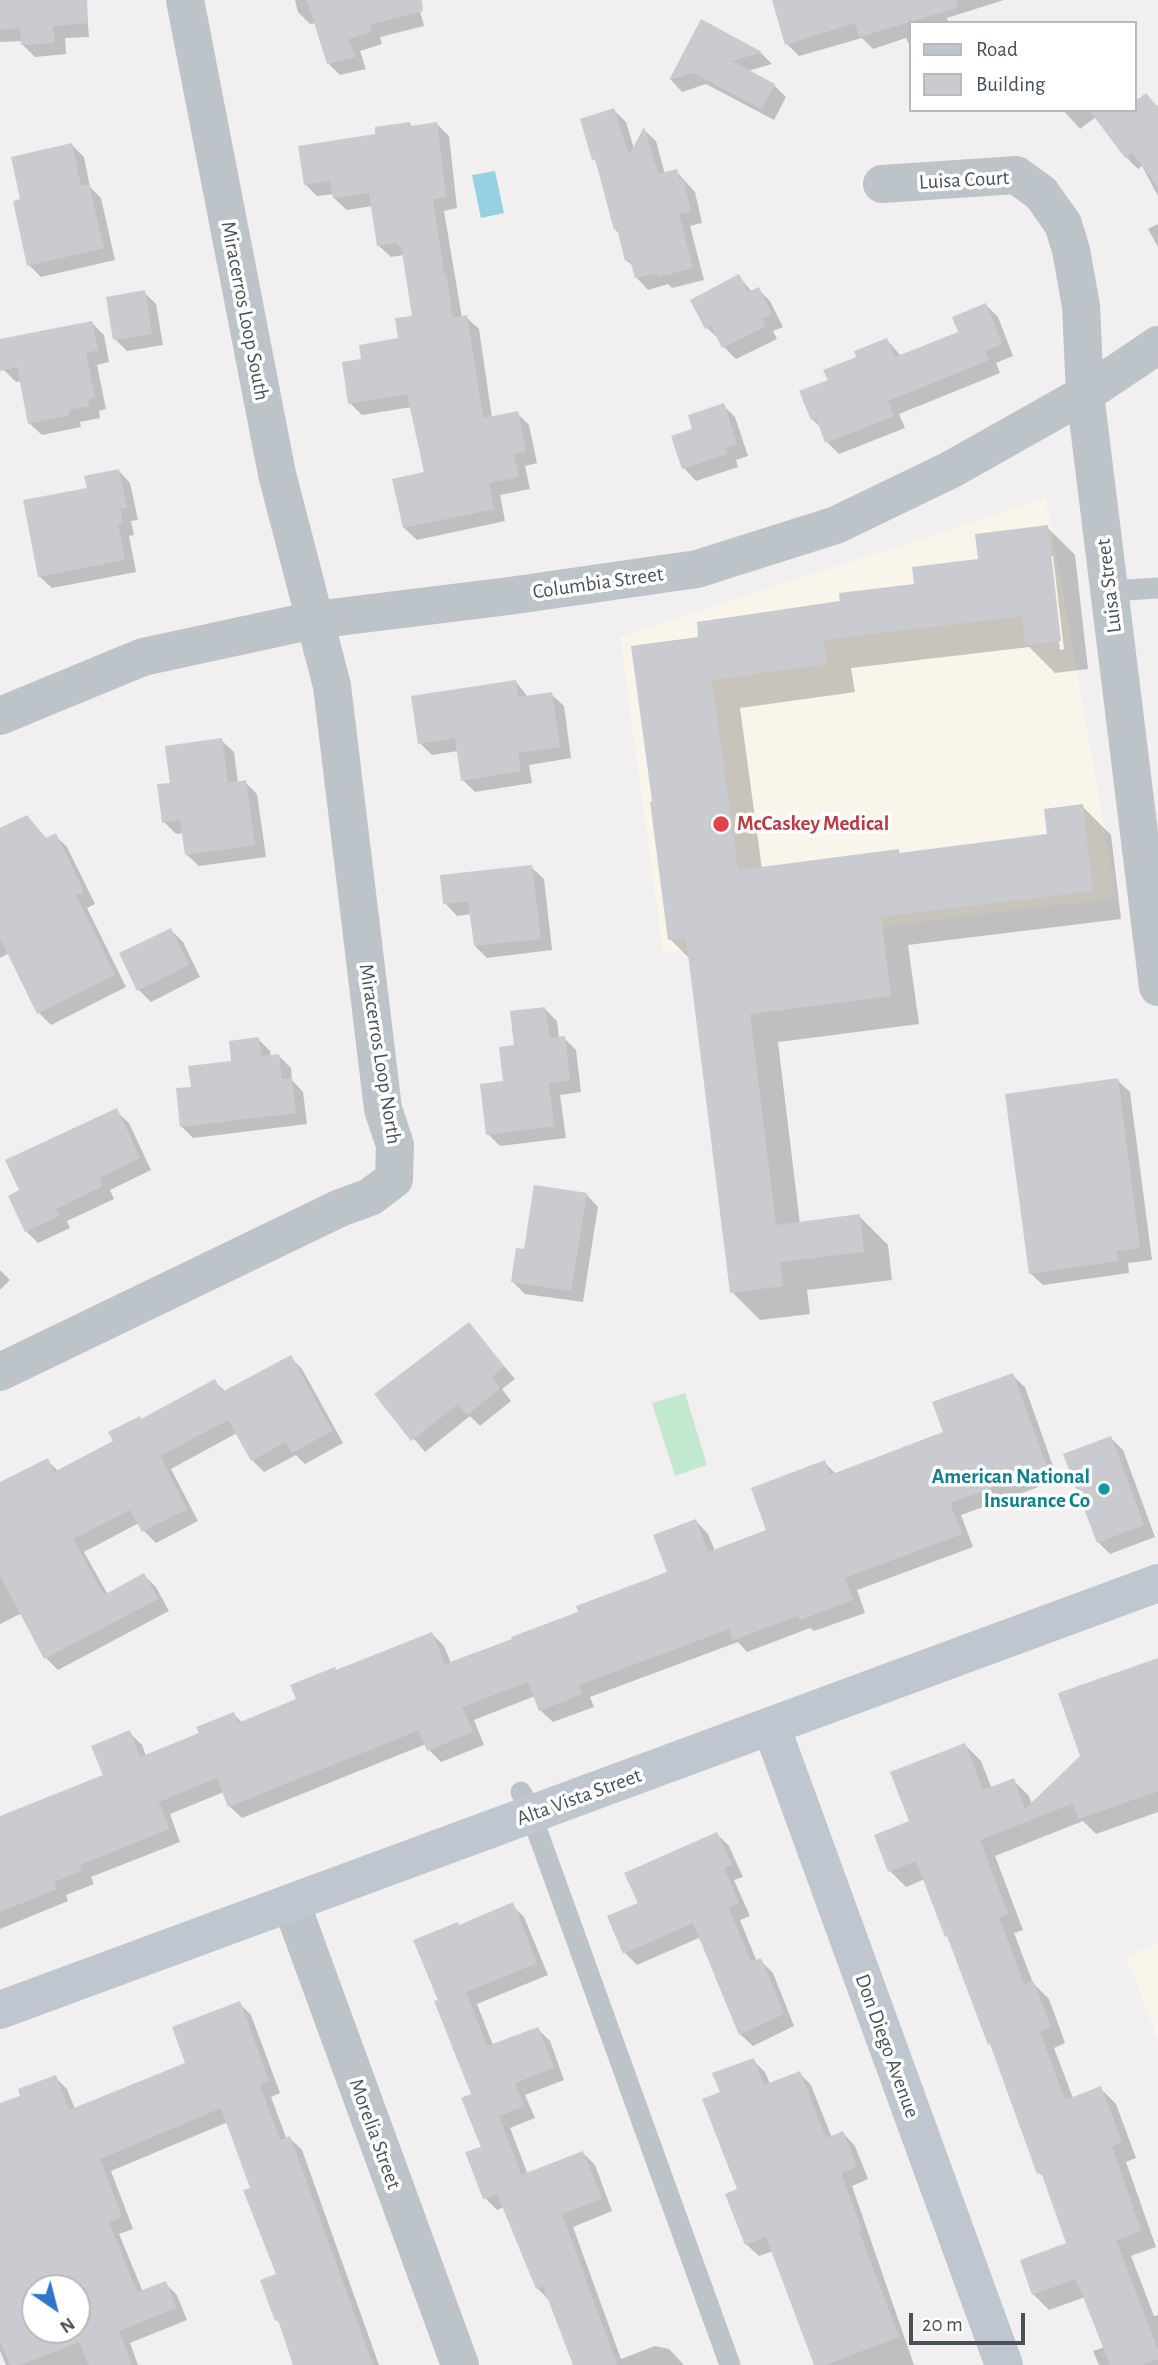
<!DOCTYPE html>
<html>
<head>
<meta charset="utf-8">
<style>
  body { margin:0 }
  #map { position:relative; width:1158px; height:2365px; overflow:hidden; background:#f1efef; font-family:"Alegreya Sans",sans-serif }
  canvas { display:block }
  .legend { position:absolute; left:909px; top:21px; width:228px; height:91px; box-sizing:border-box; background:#fff; border:2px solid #b6babd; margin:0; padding:9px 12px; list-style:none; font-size:21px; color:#495259 }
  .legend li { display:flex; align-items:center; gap:14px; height:35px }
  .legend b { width:35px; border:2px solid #b6babd }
  .north { position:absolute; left:21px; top:2274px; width:70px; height:70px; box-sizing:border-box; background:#fff; border:2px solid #b6babd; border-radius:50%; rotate:145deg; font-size:19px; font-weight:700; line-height:28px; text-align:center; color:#495259 }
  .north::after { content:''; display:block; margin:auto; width:24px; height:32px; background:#2f75ca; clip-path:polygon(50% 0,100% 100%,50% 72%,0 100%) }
  .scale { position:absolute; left:909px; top:2313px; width:116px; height:32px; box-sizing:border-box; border:4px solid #495259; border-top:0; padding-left:9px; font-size:21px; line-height:24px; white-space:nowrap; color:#495259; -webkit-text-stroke:5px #fff; paint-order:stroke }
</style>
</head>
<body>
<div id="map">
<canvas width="1158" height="2365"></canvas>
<ul class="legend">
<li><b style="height:9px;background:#bec7d0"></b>Road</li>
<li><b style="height:19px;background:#c9cbd0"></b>Building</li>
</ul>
<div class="north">N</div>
<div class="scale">20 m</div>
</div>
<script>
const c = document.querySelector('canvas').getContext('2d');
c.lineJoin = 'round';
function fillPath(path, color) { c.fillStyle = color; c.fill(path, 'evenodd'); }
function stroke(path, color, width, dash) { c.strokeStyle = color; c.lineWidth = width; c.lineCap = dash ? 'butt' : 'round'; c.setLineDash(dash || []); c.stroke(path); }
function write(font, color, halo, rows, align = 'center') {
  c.font = font + ' "Alegreya Sans",sans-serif'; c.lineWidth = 7; c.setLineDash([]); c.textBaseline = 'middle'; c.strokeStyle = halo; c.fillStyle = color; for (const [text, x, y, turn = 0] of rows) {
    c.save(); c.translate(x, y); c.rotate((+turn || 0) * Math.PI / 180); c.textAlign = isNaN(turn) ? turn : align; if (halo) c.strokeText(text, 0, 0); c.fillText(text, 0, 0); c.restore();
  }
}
const commercial = new Path2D(`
  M1046,498L1117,898L663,953L620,637Z
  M1158,1944V2039L1126,1956Z`);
const green = new Path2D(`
  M685,1393L707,1465L675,1476L652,1403Z`);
const water = new Path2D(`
  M495,171L504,213L481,218L472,175Z`);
const shadow = new Path2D(`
  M0,0H86L89,37L65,38L66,54L35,57L23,45L22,41L0,42Z
  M295,0H417L424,26L380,37L382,44L360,51L366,69L340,75L328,63L316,23L310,24L298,12Z
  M773,0H1004L947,18L948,23H911V49L906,38L873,49L862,38L799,56L787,44Z
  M702,22L761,53L772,64L748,71L774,85L786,97L774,120L706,84L682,92L671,80Z
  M1146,95L1158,107V196L1142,166L1138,169L1126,157L1096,117L1080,129L1063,110H1135Z
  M614,110L626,122L634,149L644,130L656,141L665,174L676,171L695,192L702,223L690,226L704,280L672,288L668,284L648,290L636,277L634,267L627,261L620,235L615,229L598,163L594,159Z
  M410,124L413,127L437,124L449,136L457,208L444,211L462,318L466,317L479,329L492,418L517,413L529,425L537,463L525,466L530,489L500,495L505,521L417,540L404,528L426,473L412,407L362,415L350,403L363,361L400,340L414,317L404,255L391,257L378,245L373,206L347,210L334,198V194L317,196L305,184L377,136Z
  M72,145L84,157L90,187L101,198L115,260L41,277L29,265L22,201Z
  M1158,224V247L1148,229Z
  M739,276L752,292L758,289L770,301L783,327L773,331L777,339L736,359L724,347L720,340L707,328Z
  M144,292L156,304L163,345L127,351L115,339Z
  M986,305L998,317L1013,356L996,363L1000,373L899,414L905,428L839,454L827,442L822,429L812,419L830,381L858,358L887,340L901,356L960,333Z
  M92,323L104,335L109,362L97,365L106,409L99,411L100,418L80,422L81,427L42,435L29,423L21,381L16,382L3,369L0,340Z
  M723,405L735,417L748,456L736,460L738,467L696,481L684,468L673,437L695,430Z
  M118,470L130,483L138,520L131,521L134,535L129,536L136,572L52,588L39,576L89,489Z
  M1047,527L1075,555L1088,669L1055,673L1029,647L851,668L855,692L740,708L762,869L898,851L901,854L1049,835L1082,806L1111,835L1121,919L908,945L919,1024L778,1042L800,1224L859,1216L888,1245L892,1280L807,1290L810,1314L760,1320L732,1292L691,960L670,939L700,639L916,586L980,560ZM1049,556H1053L1064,649L1060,650Z
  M516,682L528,697L551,694L564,706L571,758L529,765L532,783L475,792L463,780L458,751L432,755L420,743Z
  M221,740L234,752L238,783L245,782L257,794L266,857L199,866L186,854L184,833L176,834L164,822L171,784Z
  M0,830L47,840L55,835L67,847L95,904L87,908L126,987L51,1025L39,1013L9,953L0,958Z
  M531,867L544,879L552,950L487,958L475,946L472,914L457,916L445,903Z
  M171,930L183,942L200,977L151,1002L139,990Z
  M545,1009L557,1021L559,1039L564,1038L576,1050L581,1092L560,1095L566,1138L500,1146L488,1134L516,1046Z
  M258,1039L270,1051L271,1057L279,1056L291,1068L292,1080L303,1092L307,1124L193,1138L181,1126L193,1089L233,1063Z
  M1117,1080L1130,1092L1152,1260L1128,1263L1129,1273L1043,1285L1030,1273Z
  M116,1111L129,1123L151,1170L110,1190L114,1199L67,1221L70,1228L38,1243L26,1231L22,1191Z
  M586,1194L598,1207L583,1302L525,1294L513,1282L525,1251Z
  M0,1270L10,1280L0,1290Z
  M469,1324L515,1379L502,1389L511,1401L480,1426L470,1416L425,1452L377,1395Z
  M290,1357L302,1369L343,1443L305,1464L296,1455L264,1472L252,1460L237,1433L171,1469L198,1521L156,1543L144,1531L139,1523L84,1552L108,1595L144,1575L156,1587L169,1611L58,1670L46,1658L22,1613L0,1624V1513L47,1460L58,1471L115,1442L142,1421L214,1381L226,1392Z
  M1012,1375L1025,1387L1058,1480L961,1515L973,1547L857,1590L865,1613L814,1631L810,1628L747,1652L738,1642L590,1697L594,1707L553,1722L540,1710L535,1696L474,1720L484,1745L441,1762L429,1750L426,1744L242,1818L229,1806L224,1792L170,1814L180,1842L91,1877L94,1884L66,1895L68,1901L0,1929V1837L105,1776L129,1732L142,1745L146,1756L201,1734L233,1714L243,1723L298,1700L337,1671L432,1634L444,1646L451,1663L580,1613L669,1573L696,1521L708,1534L715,1551L769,1531L824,1462L836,1474L945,1433Z
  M1111,1438L1123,1450L1155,1537L1110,1554L1098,1542Z
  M1158,1660V1812L1096,1834L1083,1821L995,1856L1023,1930L1014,1933L1033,1983L1049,1999L1065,2043L1054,2048L1073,2098L1100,2088L1116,2104L1136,2158L1126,2162L1156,2247L1131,2256L1154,2316L1158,2315V2365H1099L1093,2351L1105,2347L1085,2297L1049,2310L1033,2294L1068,2244L1046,2179L1039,2173L993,2047L990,2044L951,1941L947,1936L925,1879L906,1887L890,1871L911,1822L965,1745L981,1761L992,1789L1013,1780L1029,1796L1032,1804L1082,1757Z
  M717,1834L729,1846L743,1877L734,1880L750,1916L740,1920L757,1962L760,1960L773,1973L794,2026L753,2046L740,2034L701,1937L637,1965L625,1953L610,1917L640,1904Z
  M512,1905L524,1917L548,1975L477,2004L493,2045L538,2029L550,2041L564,2080L525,2095L535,2118L510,2128L528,2175L583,2153L595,2165L612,2211L573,2227L621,2359L655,2346L669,2349L684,2365H574L549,2300L537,2288L504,2207L497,2210L485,2198L483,2148L473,2095L440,2001L460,1926Z
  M239,2003L251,2015L280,2093L271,2097L287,2140L290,2138L302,2150L379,2365H295L281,2325L277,2320L278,2275L252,2189L228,2122L111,2171L133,2229L119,2234L143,2292L165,2283L177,2295L187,2320L130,2343L138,2365H6L0,2351V2105L23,2098L55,2077L67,2089L75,2109L188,2064ZM35,2288H77V2330H35Z
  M753,2060L765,2072L770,2084L799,2073L811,2085L832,2138L843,2133L855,2146L868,2179L852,2186L914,2365H815L773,2251L759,2256L746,2244L740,2190L722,2093Z`);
const building = new Path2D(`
  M0,0H87L88,23L53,26L55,43L21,45L20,28L0,30Z
  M307,0H422L423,11L369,25L371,32L349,39L355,57L327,64Z
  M772,0H956L957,8L859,37L855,23L785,45Z
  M701,19L762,52L732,61L775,84L762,109L693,73L669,80Z
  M1146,93L1158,108V187L1132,152L1125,158L1089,110H1135V101Z
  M614,108L629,155L644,127L658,174L677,169L679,179L683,178L691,211L679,214L693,268L658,277L657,273L635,278L630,260L625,261L617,229L614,230L595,159L592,160L580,119Z
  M410,122L411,126L437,122L446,197L433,199L444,273H446L453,318L467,315L483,418L518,411L526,451L514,454L519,477L489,483L494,509L403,528L392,479L424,472L407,394L348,404L342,362L361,359L359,345L398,338L395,318L412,316L401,246H397V243L377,246L369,193L333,198L330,181L304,185L298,146L375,134V127Z
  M72,143L81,186L89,184L104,248L27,266L13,201L20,199L11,157Z
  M739,274L748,292L759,287L772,314L762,319L766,326L722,348L711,326L705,329L690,300Z
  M145,290L152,334L113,340L106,297Z
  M986,303L1002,344L985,351L989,360L888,401L894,416L825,443L816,418L811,420L799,391L828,380L823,370L856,357L854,351L887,338L895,357L958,332L952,317Z
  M92,321L98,350L86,353L95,397L88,399L89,406L69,410L70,415L28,424L17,367L0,371V339Z
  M724,403L737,444L725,448L727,454L682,469L671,436L692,429L688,415Z
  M119,469L127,508L120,509L123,523L118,524L125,560L38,577L23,500L87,488L84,476Z
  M1048,525L1061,641L1025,645L1022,616L824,640L827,664L712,680L738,870L899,849V853L1047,834L1044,809L1083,804L1093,891L881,917L891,996L750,1014L776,1225L860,1214L864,1252L780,1262L783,1286L730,1293L686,938L668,940L650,802L652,801L631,646L698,637L697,622L840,601L839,593L914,584L912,567L978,559L975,534Z
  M516,680L519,697L552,692L560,747L518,753L521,771L461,781L455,738L418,744L411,696Z
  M222,738L228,783L246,780L255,845L185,855L180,820L162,823L157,784L170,783L165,746Z
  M27,815L46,838L56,833L84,892L76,895L115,975L37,1014L0,938V828Z
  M532,865L541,939L474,946L468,901L443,904L440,875Z
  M171,928L189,965L137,991L119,953Z
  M545,1007L550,1038L565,1036L570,1080L549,1083L554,1126L486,1135L480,1084L503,1081L499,1047L514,1045L510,1011Z
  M259,1037L261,1056L279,1054L282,1079L292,1078L296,1113L180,1127L176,1088L191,1087L188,1066L231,1061L229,1041Z
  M1118,1078L1140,1248L1116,1251L1118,1261L1029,1274L1005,1094Z
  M117,1108L140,1158L99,1178L103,1186L56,1209L59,1216L25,1232L8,1196L19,1190L5,1160Z
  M534,1185L587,1193L571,1291L511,1282L516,1248L524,1249Z
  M469,1322L504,1366L492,1377L500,1388L467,1415L458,1404L411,1441L374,1394Z
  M291,1355L332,1431L292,1453L286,1442L251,1461L228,1420L160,1456L187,1509L142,1532L130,1510L73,1539L104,1595L144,1573L158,1599L44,1659L0,1575V1482L48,1458L54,1472L113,1441L108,1432L140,1416L141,1419L215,1379L222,1392Z
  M1013,1373L1047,1467L950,1503L962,1534L845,1578L853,1600L800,1620L798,1616L733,1640L729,1629L579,1685L582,1694L539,1711L528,1682L462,1707L473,1732L427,1751L419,1730L228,1807L217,1778L159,1802L169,1829L80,1865L82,1871L54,1882L57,1889L0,1912V1816L103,1775L91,1746L130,1730L140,1757L199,1733L196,1727L234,1712L238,1723L296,1699L290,1685L335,1667L336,1670L432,1632L445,1664L512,1639L511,1637L578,1612L576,1606L667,1572L653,1535L696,1519L708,1552L766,1530L751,1488L825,1460L830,1475L943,1432L932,1402Z
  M1111,1436L1144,1525L1097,1543L1063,1454Z
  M1158,1658V1791L1078,1819L1073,1803L980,1840L1008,1914L999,1917L1024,1984L1033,1981L1051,2027L1040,2032L1065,2100L1101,2086L1122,2142L1112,2146L1141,2231L1116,2240L1158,2350V2359L1142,2365H1110L1076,2279L1032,2295L1020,2260L1066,2243L1041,2172L1037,2174L990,2044L988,2045L947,1936L945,1937L916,1861L888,1872L874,1835L909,1821L890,1772L965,1743L983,1790L1014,1778L1025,1809L1080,1756L1058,1693Z
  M717,1832L732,1865L724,1868L739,1903L729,1908L751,1962L761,1958L784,2014L739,2035L693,1923L623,1954L607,1916L638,1903L624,1873Z
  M513,1902L537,1963L466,1992L487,2046L538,2027L554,2068L515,2083L524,2106L499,2116L521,2175L583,2151L602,2199L562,2214L617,2365H573L543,2286L536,2289L497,2194L483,2199L465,2152L481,2147L461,2098L471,2094L434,2001L438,2000L413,1940L458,1922L459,1925Z
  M240,2001L269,2081L260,2085L280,2140L290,2136L373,2365H293L278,2320L275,2321L260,2280L276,2274L243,2190L250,2188L221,2108L100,2159L122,2217L109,2222L137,2292L166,2281L176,2308L119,2331L132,2365H89L79,2342L20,2365H10L0,2340V2103L20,2096L18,2089L56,2075L69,2110L185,2063L172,2027ZM35,2288H77V2330H35Z
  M754,2058L764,2085L800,2071L826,2138L843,2131L857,2167L841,2173L862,2230L859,2231L899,2337L825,2365H814L766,2237L745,2245L725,2194L737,2189L702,2099L720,2092L712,2073Z`);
const lane = new Path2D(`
  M1110,591L1158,588
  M521,1792L531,1814L730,2365`);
const street = new Path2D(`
  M882,184L1016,175L1041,193L1063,224L1071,250L1081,306L1085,394L1158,987
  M0,716L143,657L314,620L509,596L697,569L836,525L950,470L1085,394L1158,345
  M0,1372L340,1208L370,1197L394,1179L395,1145L383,1109L332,686L277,474L185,0
  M291,1903L460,2365`);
const secondary = new Path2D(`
  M771,1726L1004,2365
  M0,2010L1158,1583`);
const markers = [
  [721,824,9,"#e0444e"],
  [1104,1489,7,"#0f9aa8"]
];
const streetNames = [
  ["Luisa Court",964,180,-3],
  ["Miracerros Loop South",245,311,79],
  ["Columbia Street",598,583,-8],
  ["Luisa Street",1109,586,-97],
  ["Miracerros Loop North",380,1054,81],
  ["Alta Vista Street",579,1797,-20],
  ["Don Diego Avenue",887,2046,70],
  ["Morelia Street",375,2134,70]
];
const healthNames = [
  ["McCaskey Medical",737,824]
];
const cultureNames = [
  ["American National",1090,1477],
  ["Insurance Co",1090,1501]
];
fillPath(commercial, '#faf5ea');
fillPath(green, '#c2e9d0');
fillPath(water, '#94d2e1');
fillPath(shadow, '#0003');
fillPath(building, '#c9cbd0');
stroke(lane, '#bcc3c9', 21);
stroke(street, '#bcc3c9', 38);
stroke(secondary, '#bec7d0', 38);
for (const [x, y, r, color] of markers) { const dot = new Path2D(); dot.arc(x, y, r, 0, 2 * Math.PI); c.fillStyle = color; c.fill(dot); stroke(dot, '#fff', 2.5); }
write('21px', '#495259', '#fff', streetNames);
write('bold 21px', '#be3a42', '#fff', healthNames, 'left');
write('bold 21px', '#0d838f', '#fff', cultureNames, 'right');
</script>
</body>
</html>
